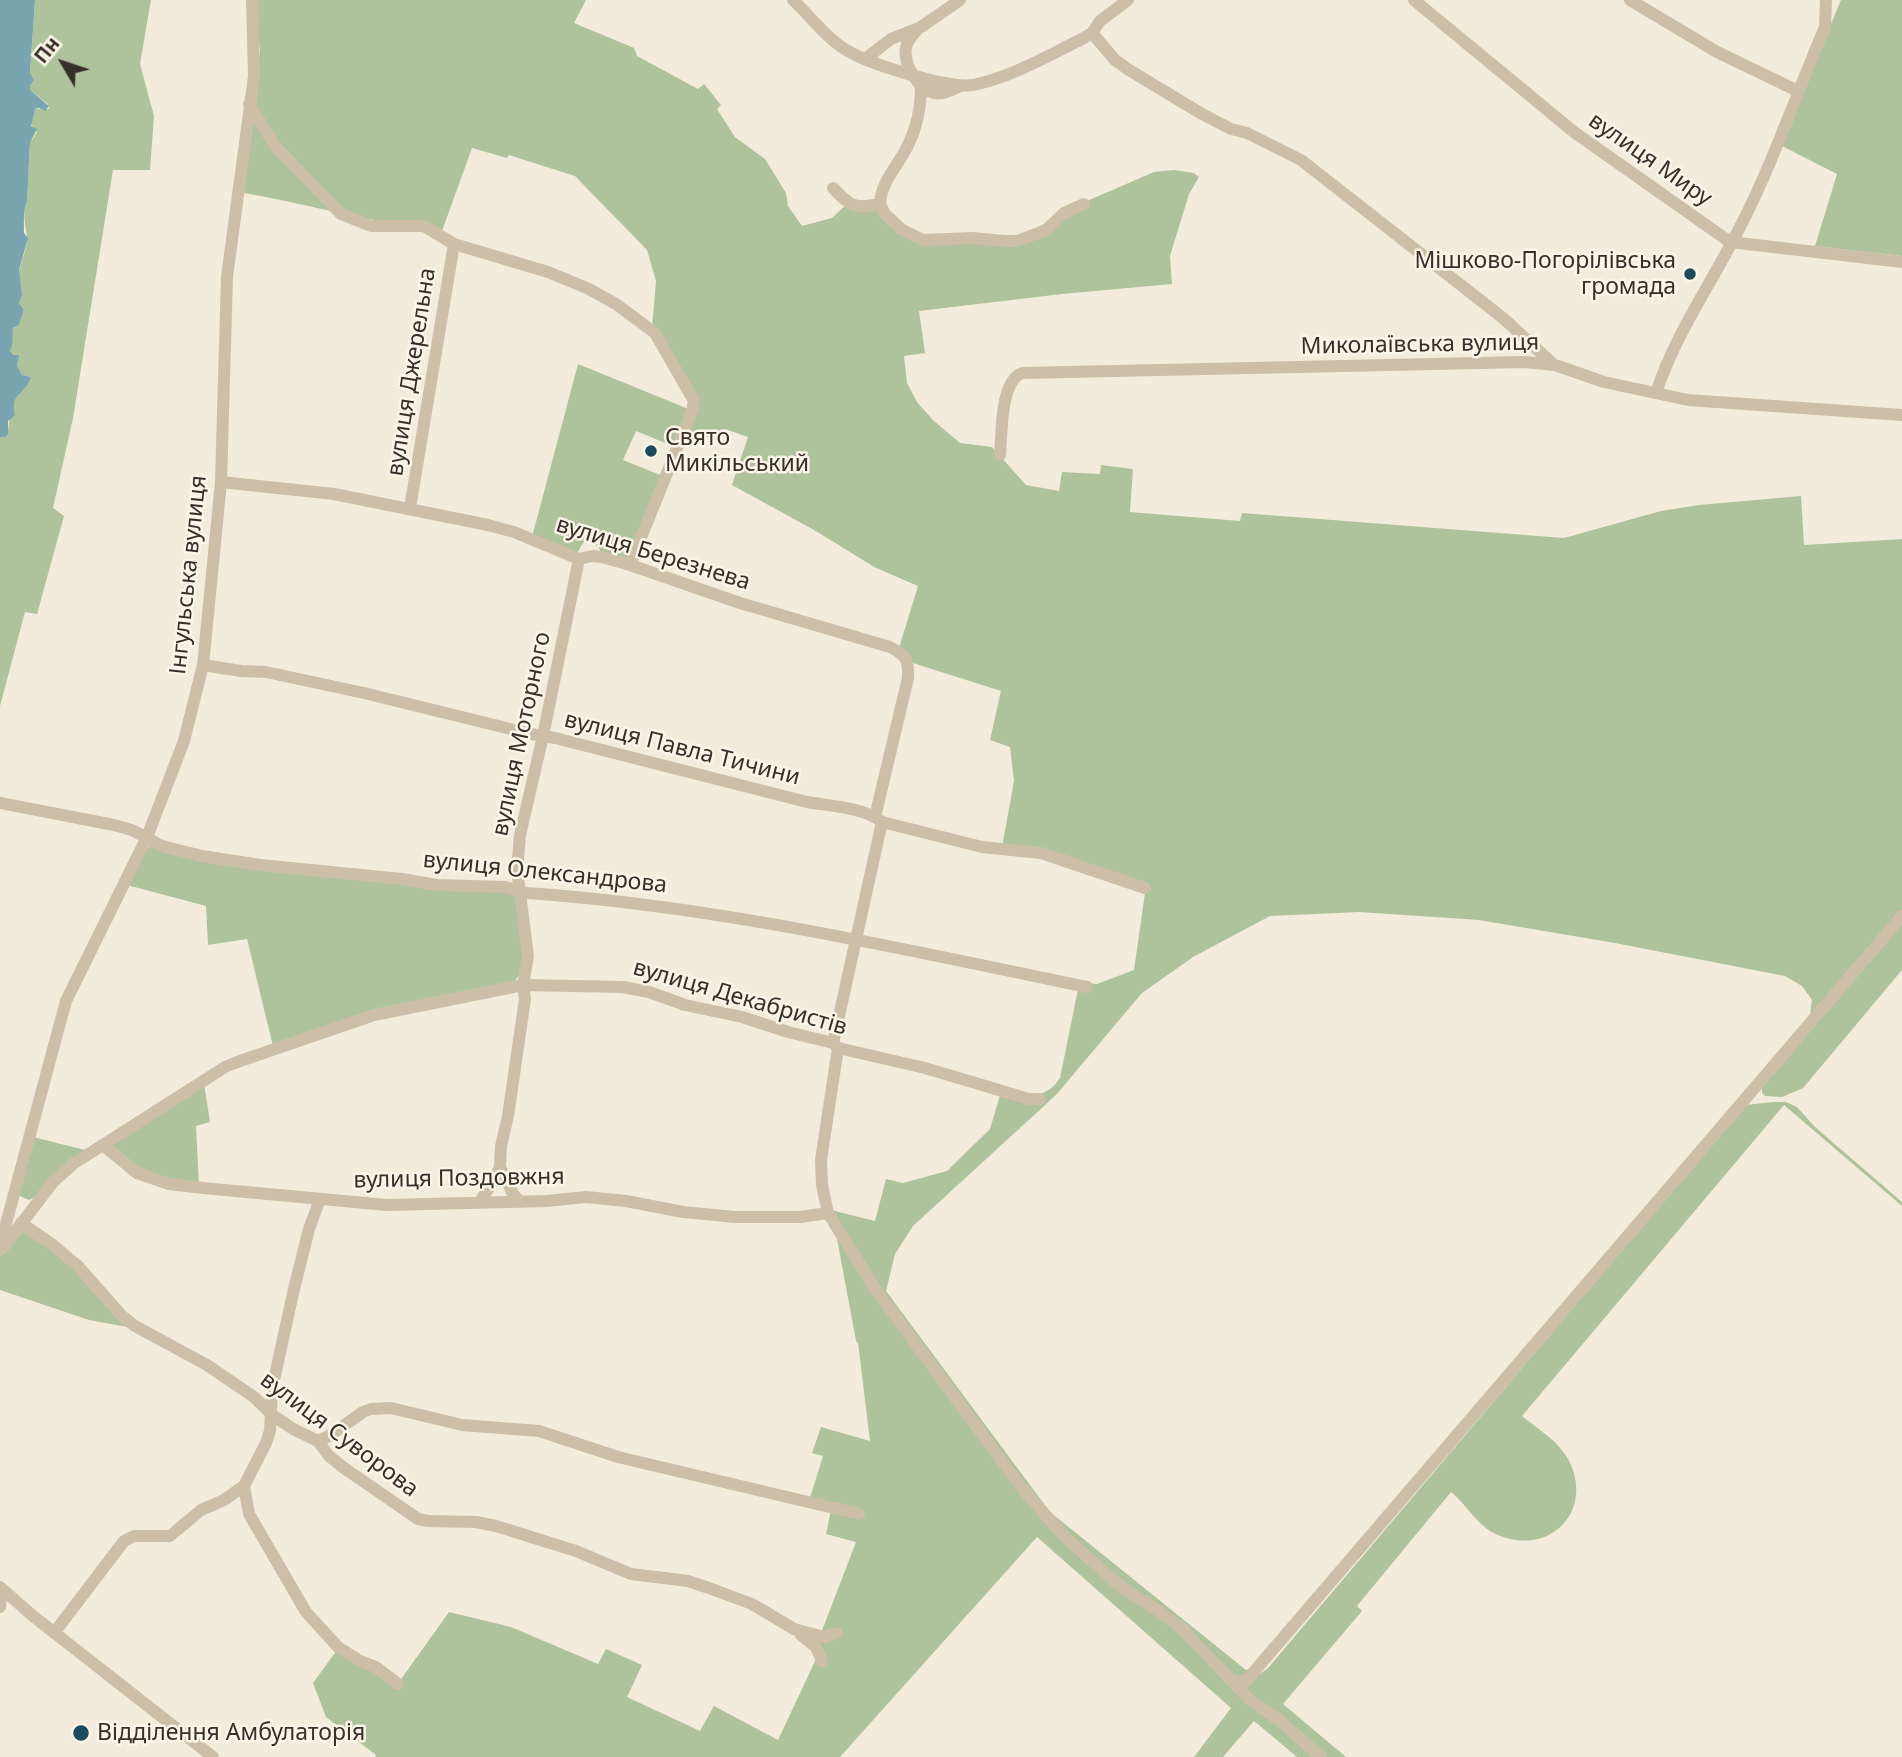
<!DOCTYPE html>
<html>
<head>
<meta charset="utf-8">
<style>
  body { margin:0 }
  #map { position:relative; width:1902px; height:1757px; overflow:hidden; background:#f3ecdc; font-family:"Noto Sans",sans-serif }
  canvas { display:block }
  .north { position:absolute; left:28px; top:28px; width:70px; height:70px; -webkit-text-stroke:5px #faf5e8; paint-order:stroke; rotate:309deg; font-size:19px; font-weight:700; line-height:28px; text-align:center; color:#383028 }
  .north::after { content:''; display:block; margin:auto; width:24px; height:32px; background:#383028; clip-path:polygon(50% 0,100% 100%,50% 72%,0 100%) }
</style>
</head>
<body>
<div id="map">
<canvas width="1902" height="1757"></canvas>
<div class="north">Пн</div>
</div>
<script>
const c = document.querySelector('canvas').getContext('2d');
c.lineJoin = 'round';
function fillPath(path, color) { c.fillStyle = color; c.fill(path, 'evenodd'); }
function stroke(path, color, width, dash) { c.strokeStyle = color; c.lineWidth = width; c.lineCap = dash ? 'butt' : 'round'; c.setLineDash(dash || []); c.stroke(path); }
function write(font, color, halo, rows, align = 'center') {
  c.font = font + ' "Noto Sans",sans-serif'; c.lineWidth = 5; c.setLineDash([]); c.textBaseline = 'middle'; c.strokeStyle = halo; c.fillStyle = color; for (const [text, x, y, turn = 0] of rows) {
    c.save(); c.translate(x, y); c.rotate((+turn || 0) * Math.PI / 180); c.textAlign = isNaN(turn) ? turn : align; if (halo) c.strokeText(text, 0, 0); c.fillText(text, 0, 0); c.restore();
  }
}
const green = new Path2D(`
  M35,0H151L140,64L154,116L150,170H113L73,418L53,508L64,516L37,614L25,612L0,706V437H6C10,426 9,412 15,400C19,390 27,387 31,377L22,375L17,367L18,358L10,351L13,328L19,325L24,310L19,303C24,290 17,283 19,271C21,263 27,247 27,240C27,228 21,215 27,202L30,143L37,132L30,123L35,109H49L48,104L30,90V86L34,80L30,73Z
  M255,0H586L574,23L634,48L637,56L698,89L704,84L721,105L717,109L735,137L765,159L786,193L788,206L802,226L832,218L847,204L884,210L915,235L987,237L1032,234L1064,211L1154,172L1174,170L1194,173L1199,177L1189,194L1170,256L1172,284L1062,294L919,311L925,353L904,356L907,383L917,402L933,420L960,443L992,447L1026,485L1059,491L1062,472L1100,474L1101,465L1133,469L1130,512L1240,521L1242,513L1564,538L1661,511L1699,505L1801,496L1804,545L1902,539V913L1269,1661L1239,1679L1049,1518L917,1343L831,1210L875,1221L886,1179L903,1183L947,1171L990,1129L1001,1092C1025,1096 1045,1101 1060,1078L1078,989L1087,983L1097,984L1134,970L1146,886L1002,847L1014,781L1010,747L990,740L1001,691L913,663L899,648L918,586L876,568L814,530L732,485L748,437L725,429L720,442L686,430L694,412L652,328L656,281L647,250L575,176L509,155L507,158L472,148L442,231C372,223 308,204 239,192L260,51ZM1359,912L1479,920L1615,943L1785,976L1802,986L1812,1000L1810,1015L1256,1667L1246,1670L1050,1512L886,1291L895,1254L913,1226L1056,1095L1142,993L1193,957L1270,916Z
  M1841,0H1902V256L1815,246L1837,174L1780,145Z
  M578,364L691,410L675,447L636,431L623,460L663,476L630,559L600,551L599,547L587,541L583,543L577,553L532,537Z
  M151,846L505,889L516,895C520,920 536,966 512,983L273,1046L247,939L208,945L206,906L127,885L146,849Z
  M1902,919V970L1803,1088L1782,1097L1765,1096L1762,1093V1085Z
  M204,1084L210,1122L196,1126L199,1186L138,1172L111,1143Z
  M1773,1102H1786L1797,1107L1815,1127L1902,1202V1206L1784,1105L1522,1416C1540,1431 1561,1442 1571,1465C1592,1515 1547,1556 1498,1535C1478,1527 1467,1505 1451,1492L1357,1606L1362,1611L1283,1704L1346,1757H1325L1245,1691V1685L1268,1668L1745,1105Z
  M33,1137L89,1151L40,1194L29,1200L20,1196L19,1192Z
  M835,1228L1019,1488L1316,1757H1297L1254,1721L1223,1757H1194L1231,1708L1037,1537L840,1757H375L376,1755L326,1717L313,1683L337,1650L399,1682L449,1612L511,1627L598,1664L606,1649L642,1665L627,1697L700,1731L714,1706L778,1740L817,1657L815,1649L856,1542L826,1534L832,1506L809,1501L823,1456L812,1453L821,1427L870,1441L858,1343L856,1341Z
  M20,1232C46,1230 113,1307 133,1328L89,1320L0,1290V1256Z`);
const water = new Path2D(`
  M0,0H35L30,73L34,80L30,86V90L49,106L45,111L39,108L35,109L31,126L37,129L30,143L27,202C23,209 24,225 24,233L28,238L19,270L22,295L19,303L24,310L19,325L13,328L12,346L10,351L14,355H19L17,366L22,375L31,377C25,395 9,394 15,415L8,421V434L6,437H0Z`);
const minor = new Path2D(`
  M793,0C811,17 827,39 848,51C870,64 948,89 973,85C1012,77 1047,56 1082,39L1092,33L1100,21L1128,0
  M1414,0L1574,132L1730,242L1902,262
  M1630,0L1717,52L1798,91
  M918,29C913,35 907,40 906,48C903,64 918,89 934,93C943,95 953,89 961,86
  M1092,33L1115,60L1129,70L1202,114L1231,129L1247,133L1301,160L1503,318L1554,365
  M865,59L891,39L921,27L960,0
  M249,104L276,147L341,214L371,226H424L454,244L548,272L589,289L616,304L655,333L694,401L692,411L630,565
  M833,188C851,207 854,209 880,204L885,214L901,229L923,240L972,238L1004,241H1017L1046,230L1064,213L1084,204
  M880,204C881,181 899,165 908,145C917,127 921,105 921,85
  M1656,393C1675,334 1713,281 1741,225C1773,163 1797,92 1825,27L1826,0
  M1000,455C1002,433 1000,382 1022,373L1525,362L1555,365L1604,382L1688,400L1902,415
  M221,482L334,494L488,525L514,532L579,559L592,556L602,557L630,565L740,603L890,647C906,655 909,661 908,678L875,817
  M410,508L454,244
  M203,665L241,671L266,672L364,693L531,734L555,738L807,802C830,806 863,807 882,822L982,847L1041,853L1145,888
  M0,803L114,825L132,830L162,846L202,856L260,865L402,879L437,885L505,887L527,893C716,906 902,949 1087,987
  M833,1043L882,822
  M838,1048L821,1160L822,1185L828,1213L876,1290L1021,1487L1064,1536L1120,1586L1156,1609L1182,1629L1250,1700L1279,1720L1321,1757
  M103,1145L137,1173L169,1184L203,1188L387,1205L547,1201L586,1197L626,1201L683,1212L735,1217H800L828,1213
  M500,1167L513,1194L520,1202
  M479,1203L494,1180L500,1167L501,1146L508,1116L525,999L523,985L528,956L517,870L520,835L543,736L579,559
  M21,1223L53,1245L78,1266L122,1316L135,1326L207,1365L254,1397L271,1414L293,1429L318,1441L329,1456L344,1468L418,1519L428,1521L476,1522L496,1526L576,1551L631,1574L688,1581L709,1588L752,1604L794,1629L824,1637L837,1633
  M0,1246L66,1001L147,837L184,741L203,665L221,482L227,277L254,76L252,0
  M2,1249L53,1182L73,1164L225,1067L240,1061L374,1015L523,985L623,987L649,992L685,1005L742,1017L788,1032L833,1043L838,1048L925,1068L1029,1099H1040
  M318,1441L329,1436L363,1412L371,1409L391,1408L462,1425L539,1431L618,1457L859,1514
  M244,1486L249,1514L306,1612L338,1647L360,1661L376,1667L398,1684
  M0,1587L33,1616L213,1757
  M0,1607L2,1589
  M54,1633L124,1541L134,1536H170L201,1510L224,1500L244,1486L266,1443L270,1431L272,1389L294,1289L309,1229L320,1199
  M800,1634L816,1647L822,1661
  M1228,1678L1233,1681H1246L1902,916`);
const markers = [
  [1690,274,7,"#1b4c5b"],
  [651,451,7,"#1b4c5b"],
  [81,1733,9,"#1b4c5b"]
];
const streetNames = [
  ["вулиця Миру",1650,160,35],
  ["Миколаївська вулиця",1420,345,-1],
  ["вулиця Джерельна",412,372,-81],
  ["вулиця Березнева",653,554,17],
  ["Інгульська вулиця",189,575,-84],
  ["вулиця Моторного",522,734,-78],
  ["вулиця Павла Тичини",682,749,14],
  ["вулиця Олександрова",545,873,6],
  ["вулиця Декабристів",740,998,16],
  ["вулиця Поздовжня",459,1179,-1],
  ["вулиця Суворова",339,1435,37]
];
const poiNames = [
  ["Мішково-Погорілівська",1676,261,"right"],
  ["громада",1676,287,"right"],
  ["Свято",665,438],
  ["Микільський",665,464],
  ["Відділення Амбулаторія",97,1733]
];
fillPath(green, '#aec39b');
fillPath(water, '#79a5b1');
stroke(minor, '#ccbea7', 12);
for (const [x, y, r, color] of markers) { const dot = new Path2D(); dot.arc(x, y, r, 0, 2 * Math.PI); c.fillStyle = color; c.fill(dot); stroke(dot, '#faf5e8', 2.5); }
write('23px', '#383028', '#faf5e8', streetNames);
write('23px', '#383028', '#faf5e8', poiNames, 'left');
</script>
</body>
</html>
